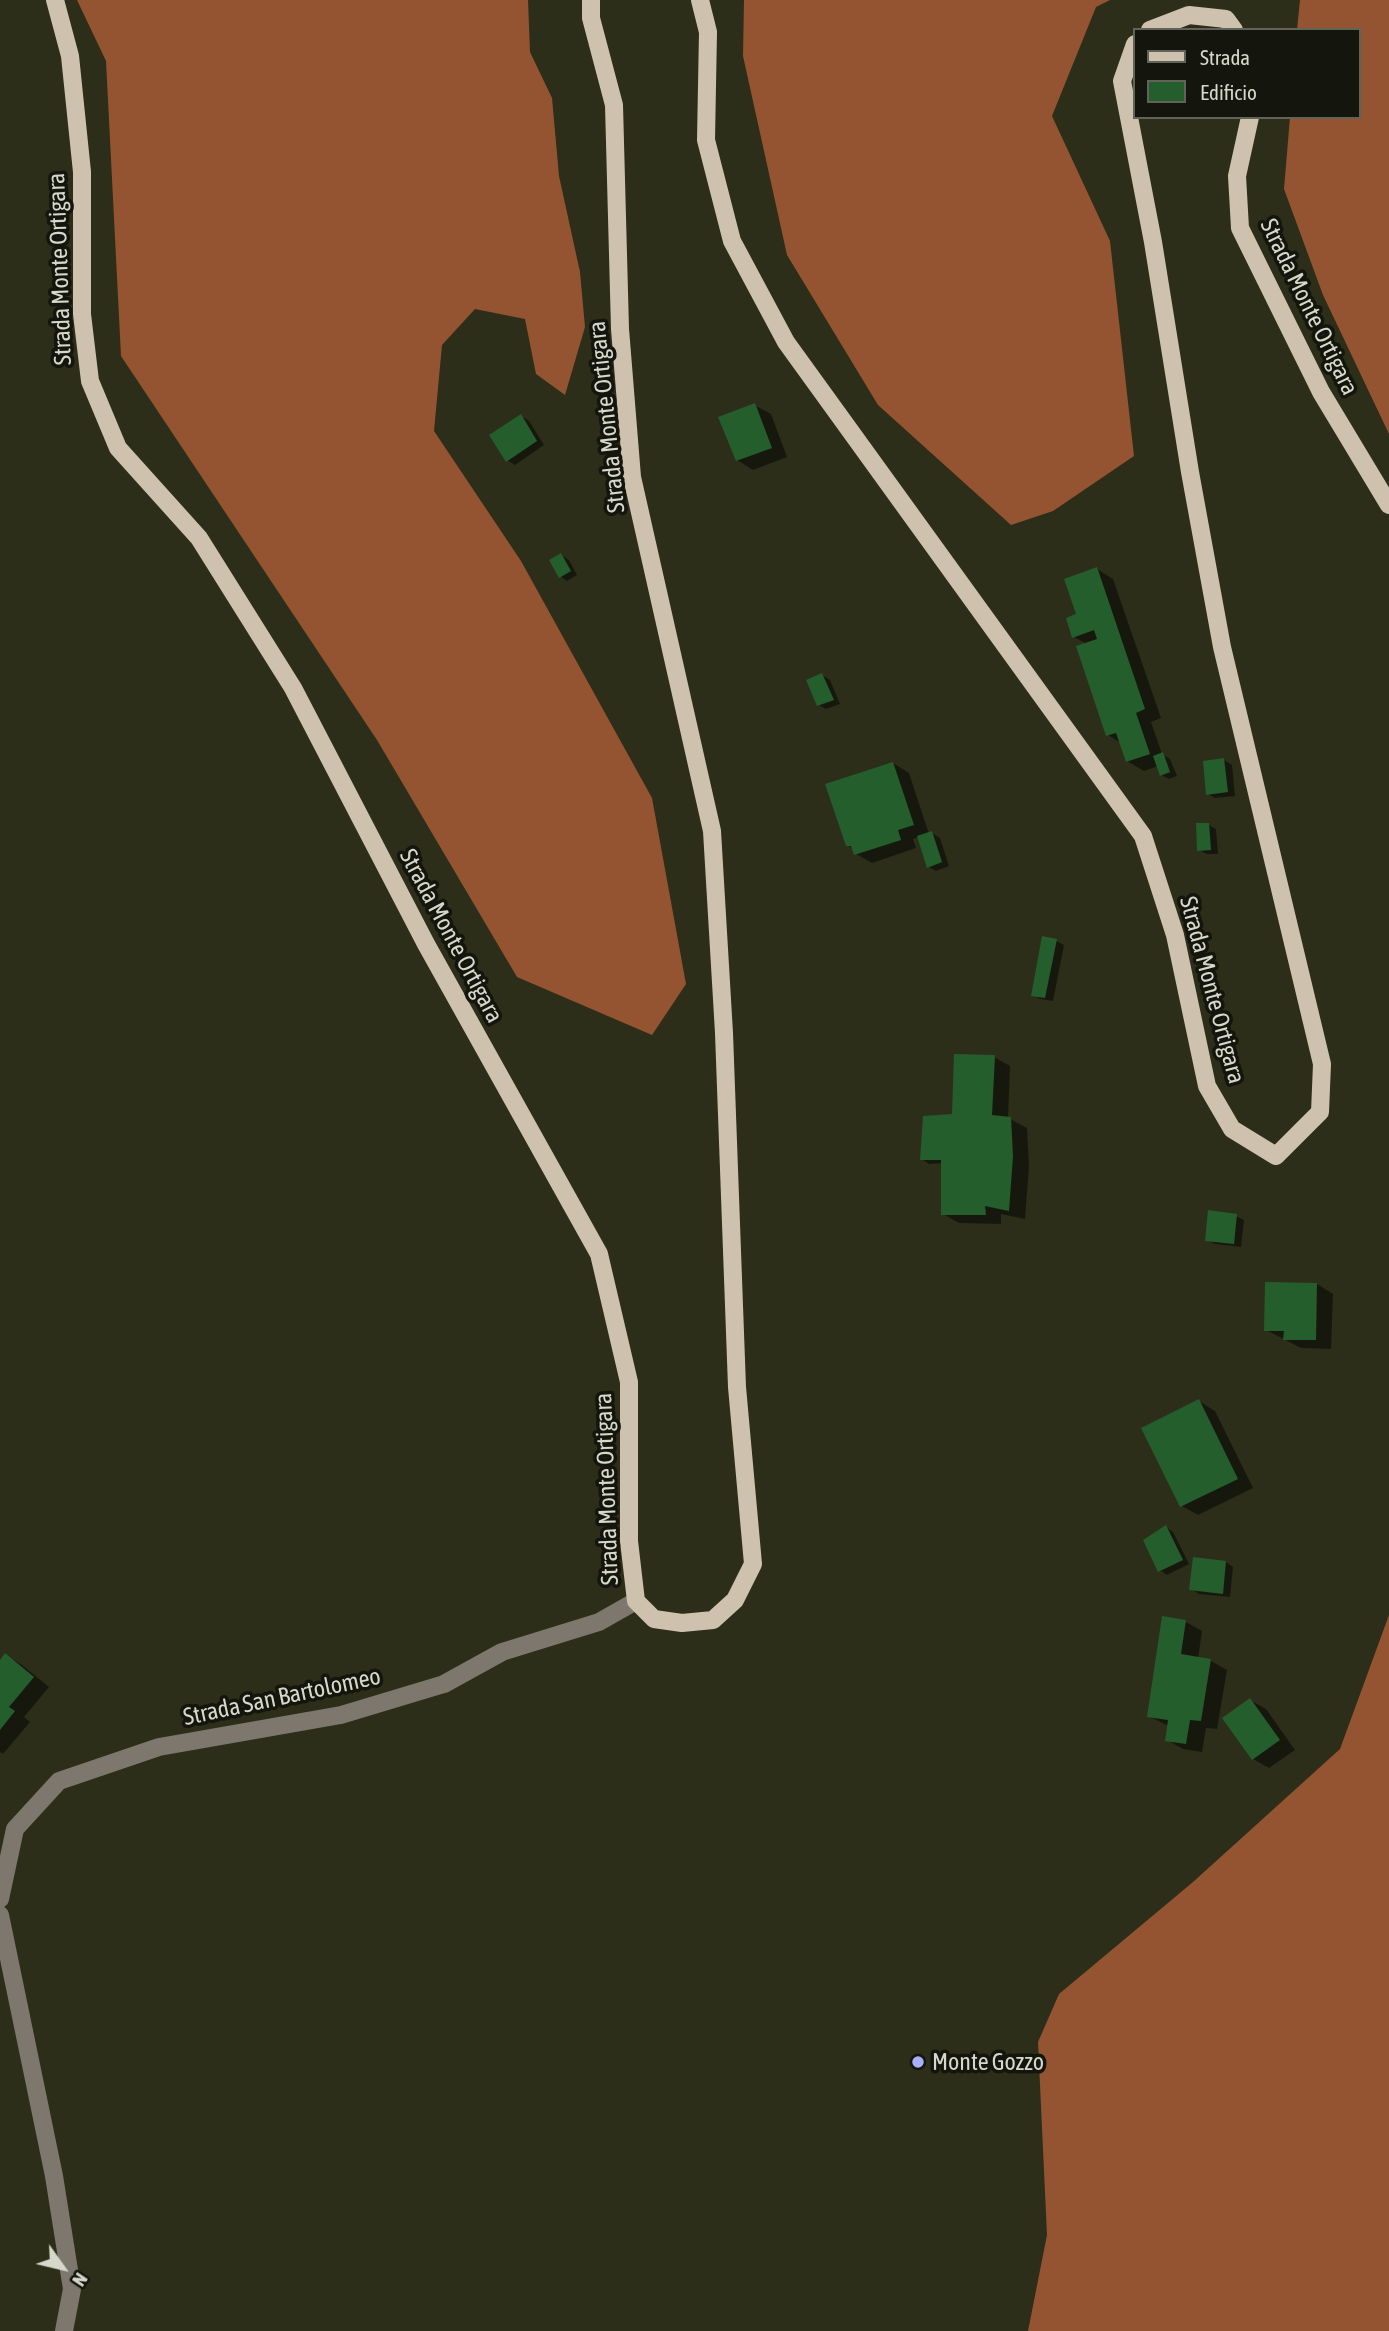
<!DOCTYPE html>
<html>
<head>
<meta charset="utf-8">
<style>
  body { margin:0 }
  #map { position:relative; width:1389px; height:2331px; overflow:hidden; background:#2c2e19; font-family:"Asap Condensed",sans-serif }
  canvas { display:block }
  .legend { position:absolute; left:1133px; top:28px; width:228px; height:91px; box-sizing:border-box; background:#14150c; border:2px solid #626358; margin:0; padding:9px 12px; list-style:none; font-size:21px; color:#d6d8cb }
  .legend li { display:flex; align-items:center; gap:14px; height:35px }
  .legend b { width:35px; border:2px solid #626358 }
  .north { position:absolute; left:28px; top:2233px; width:70px; height:70px; -webkit-text-stroke:5px #14150c; paint-order:stroke; rotate:124deg; font-size:19px; font-weight:700; line-height:28px; text-align:center; color:#d6d8cb }
  .north::after { content:''; display:block; margin:auto; width:24px; height:32px; background:#d6d8cb; clip-path:polygon(50% 0,100% 100%,50% 72%,0 100%) }
</style>
</head>
<body>
<div id="map">
<canvas width="1389" height="2331"></canvas>
<ul class="legend">
<li><b style="height:9px;background:#cec2ae"></b>Strada</li>
<li><b style="height:19px;background:#245e2d"></b>Edificio</li>
</ul>
<div class="north">N</div>
</div>
<script>
const c = document.querySelector('canvas').getContext('2d');
c.lineJoin = 'round';
function fillPath(path, color) { c.fillStyle = color; c.fill(path, 'evenodd'); }
function stroke(path, color, width, dash) { c.strokeStyle = color; c.lineWidth = width; c.lineCap = dash ? 'butt' : 'round'; c.setLineDash(dash || []); c.stroke(path); }
function write(font, color, halo, rows, align = 'center') {
  c.font = font + ' "Asap Condensed",sans-serif'; c.lineWidth = 7; c.setLineDash([]); c.textBaseline = 'middle'; c.strokeStyle = halo; c.fillStyle = color; for (const [text, x, y, turn = 0] of rows) {
    c.save(); c.translate(x, y); c.rotate((+turn || 0) * Math.PI / 180); c.textAlign = isNaN(turn) ? turn : align; if (halo) c.strokeText(text, 0, 0); c.fillText(text, 0, 0); c.restore();
  }
}
const forest = new Path2D(`
  M77,0H528L530,52L552,98L559,176L580,272L585,327L565,395L536,374L525,319L475,309L442,345L434,431L521,561L652,798L686,984L652,1035L517,977L377,740L121,356L106,61Z
  M744,0H1110L1096,7L1052,116L1110,241L1134,456L1053,511L1011,525L878,405L787,255L743,56Z
  M1300,0H1389V434L1323,295L1284,189L1290,117H1359V30H1297Z
  M1389,1615V2331H1028L1047,2235L1038,2042L1059,1994L1193,1882L1340,1749Z`);
const shadow = new Path2D(`
  M754,405L771,414L787,457L753,470L737,460Z
  M521,416L529,421L544,445L515,465L507,460Z
  M561,555L569,560L577,575L567,581L560,576Z
  M1097,569L1113,579L1161,718L1151,722L1162,754L1170,759L1177,776L1169,779L1161,775L1158,766L1144,771L1127,761L1121,743L1108,735L1087,644L1074,637L1078,615Z
  M822,675L830,680L840,704L826,709L819,705Z
  M1224,760L1232,765L1235,796L1215,798L1208,794Z
  M893,763L909,773L929,834L932,833L940,838L949,866L936,871L929,867L919,837L913,839L916,848L872,863L856,854L854,849L847,845Z
  M1209,825L1216,829L1218,854H1207L1199,850Z
  M1056,941L1064,945L1053,1001L1040,999L1033,995Z
  M994,1057L1010,1066L1008,1118L1027,1128L1029,1166L1025,1219L1001,1214V1224L959,1223L943,1214L942,1163L929,1164L922,1159Z
  M1236,1216L1244,1220L1241,1247L1215,1244L1207,1240Z
  M1317,1284L1333,1294L1331,1349L1301,1348L1266,1330Z
  M1199,1401L1215,1411L1253,1488L1198,1515L1182,1506Z
  M1166,1527L1173,1532L1189,1564L1167,1575L1160,1570Z
  M1226,1562L1233,1567L1230,1597L1199,1594L1191,1589Z
  M1186,1622L1202,1631L1198,1659L1211,1661L1227,1670L1217,1729L1206,1728L1202,1752L1183,1749L1167,1740L1169,1726L1148,1716Z
  M6,1655L22,1665L49,1687L24,1717L30,1722L3,1754L0,1752V1663Z
  M1250,1700L1266,1709L1295,1750L1269,1768L1253,1759Z`);
const building = new Path2D(`
  M755,403L772,448L736,461L718,417Z
  M521,414L537,441L506,462L489,435Z
  M561,553L571,571L559,578L549,560Z
  M1097,567L1145,709L1136,713L1150,754L1126,762L1116,733L1106,736L1076,646L1097,639L1094,630L1072,638L1066,618L1076,614L1064,579Z
  M822,673L834,700L817,706L806,680Z
  M1163,752L1170,772L1160,776L1153,756Z
  M1224,758L1228,792L1206,795L1203,761Z
  M893,762L914,825L898,830L901,840L854,855L851,846H846L825,784Z
  M1196,823H1209L1211,850L1197,851Z
  M932,831L942,862L927,868L917,836Z
  M1042,936L1057,939L1045,998L1031,996Z
  M954,1054L995,1055L992,1115L1011,1117L1013,1156L1009,1211L985,1206L986,1215H941V1160H920L923,1116L952,1114Z
  M1208,1210L1237,1214L1234,1244L1205,1241Z
  M1265,1282L1317,1283L1316,1340H1283L1284,1331H1264Z
  M1199,1399L1238,1479L1180,1507L1141,1428Z
  M1166,1525L1183,1560L1158,1572L1143,1540Z
  M1193,1557L1226,1561L1223,1594L1189,1590Z
  M1162,1616L1186,1620L1181,1654L1211,1659L1201,1721L1190,1720L1186,1744L1165,1741L1168,1720L1147,1717Z
  M5,1653L34,1677L9,1707L15,1711L0,1730V1660Z
  M1250,1698L1280,1740L1252,1760L1222,1718Z`);
const minor = new Path2D(`
  M0,1899L15,1829L59,1781L159,1747L341,1715L444,1684L502,1652L599,1622L636,1601
  M0,1915L54,2176L72,2289L64,2331`);
const major = new Path2D(`
  M55,0L70,56L82,172V314L90,381L118,448L199,538L293,688L426,944L599,1254L629,1382V1541L636,1601L654,1619L682,1623L713,1620L735,1600L753,1564L737,1387L724,1033L712,831L632,477L620,329L614,105L591,18V0
  M700,0L708,32L706,140L732,241L786,342L1143,836L1175,935L1207,1086L1232,1129L1276,1156L1320,1112L1322,1064L1222,647L1190,472L1153,242L1122,81L1135,44
  M1150,30L1189,15L1226,19L1234,30
  M1250,117L1237,176L1240,228L1321,392L1389,505`);
const markers = [
  [918,2062,7,"#a7b0fc"]
];
const streetNames = [
  ["Strada Monte Ortigara",60,269,-92],
  ["Strada Monte Ortigara",1309,307,64],
  ["Strada Monte Ortigara",607,417,-96],
  ["Strada Monte Ortigara",451,936,62],
  ["Strada Monte Ortigara",1212,990,75],
  ["Strada Monte Ortigara",607,1489,-92],
  ["Strada San Bartolomeo",282,1697,-12]
];
const poiNames = [
  ["Monte Gozzo",932,2062]
];
fillPath(forest, '#945431');
fillPath(shadow, '#0007');
fillPath(building, '#245e2d');
stroke(minor, '#7d776d', 18);
stroke(major, '#cec2ae', 18);
for (const [x, y, r, color] of markers) { const dot = new Path2D(); dot.arc(x, y, r, 0, 2 * Math.PI); c.fillStyle = color; c.fill(dot); stroke(dot, '#14150c', 2.5); }
write('24px', '#d6d8cb', '#14150c', streetNames);
write('24px', '#d6d8cb', '#14150c', poiNames, 'left');
</script>
</body>
</html>
